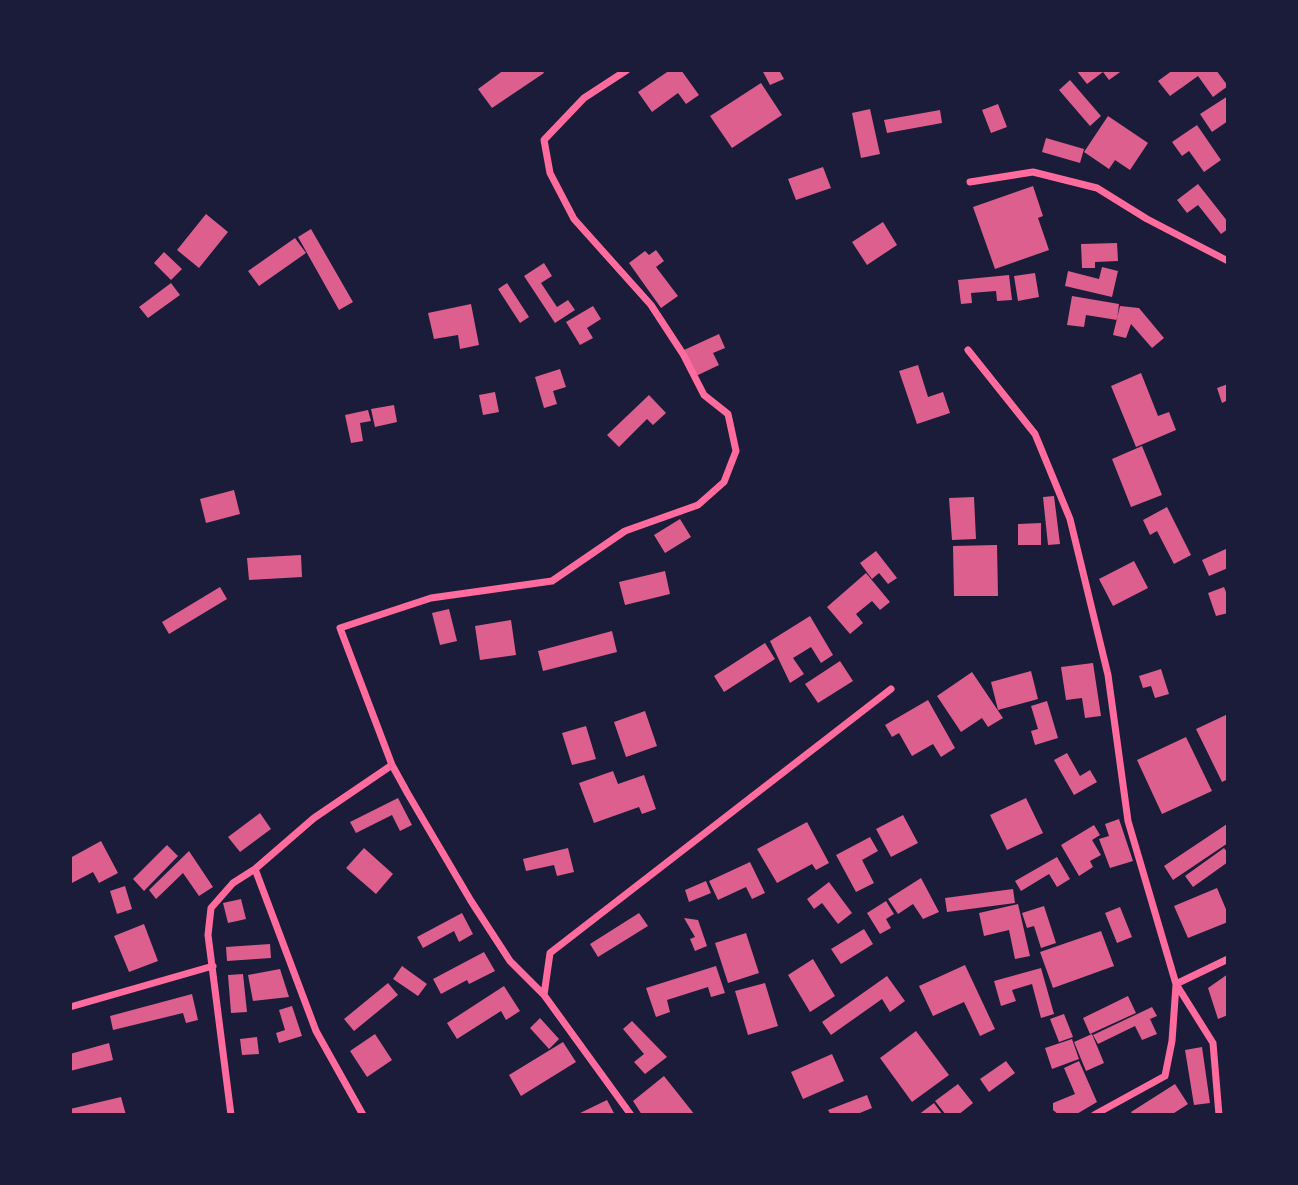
<!DOCTYPE html>
<html>
<head>
<meta charset="utf-8">
<style>
  body { margin:0 }
  #map { position:relative; width:1298px; height:1185px; overflow:hidden; background:#1b1b3a; font-family:Spectral,serif }
  canvas { display:block }
  .frame { position:absolute; inset:0; border:72px solid #1b1b3a; pointer-events:none }
</style>
</head>
<body>
<div id="map">
<canvas width="1298" height="1185"></canvas>
<div class="frame"></div>
</div>
<script>
const c = document.querySelector('canvas').getContext('2d');
c.lineJoin = 'round';
function fillPath(path, color) { c.fillStyle = color; c.fill(path, 'evenodd'); }
function stroke(path, color, width, dash) { c.strokeStyle = color; c.lineWidth = width; c.lineCap = dash ? 'butt' : 'round'; c.setLineDash(dash || []); c.stroke(path); }
const building = new Path2D(`
  M504,70H542L544,73L492,108L478,89Z
  M670,70H681L699,95L686,104L678,93L652,112L638,92Z
  M762,70H779L784,79L770,85Z
  M1076,70H1123L1109,80L1103,72L1087,84Z
  M1173,70H1216L1228,86L1213,97L1198,76L1170,96L1158,81Z
  M1070,80L1101,116L1090,126L1059,90Z
  M761,83L782,115L732,148L710,116Z
  M1228,96V121L1212,132L1200,114Z
  M998,104L1007,127L991,133L982,110Z
  M870,109L880,154L861,158L852,113Z
  M940,110L942,123L887,133L884,120Z
  M1108,116L1148,143L1130,170L1115,160L1109,169L1084,152Z
  M1197,125L1221,160L1204,172L1189,151L1182,156L1172,142Z
  M1046,138L1084,149L1080,163L1042,152Z
  M823,167L831,188L796,200L788,179Z
  M1198,184L1228,222V229L1221,234L1198,205L1187,213L1177,200Z
  M1033,186L1043,216L1038,218L1049,250L995,269L973,207Z
  M206,214L228,232L199,268L177,250Z
  M883,222L897,245L867,265L852,242Z
  M311,229L353,302L339,310L298,237Z
  M295,238L306,253L259,286L248,271Z
  M1117,243L1118,261L1095,262V268H1082L1081,244Z
  M656,250L664,261L656,267L678,296L661,308L629,263L645,251L649,255Z
  M164,252L182,269L171,280L154,263Z
  M544,263L552,276L541,283L557,307L568,300L575,310L555,323L524,276Z
  M1102,267L1118,271L1112,297L1065,286L1068,271L1099,279Z
  M1035,273L1039,297L1018,301L1014,276Z
  M1009,275L1012,300L997,301L996,291L971,293L972,303L961,304L958,280Z
  M171,283L180,295L148,318L139,307Z
  M507,283L529,317L520,323L498,289Z
  M1072,296L1119,304L1117,320L1086,315L1084,327L1067,325Z
  M471,304L479,345L460,349L458,335L434,339L428,313Z
  M593,306L601,319L587,328L593,338L580,345L566,322Z
  M1120,306L1139,308L1164,338L1152,348L1131,324L1126,338L1113,335Z
  M719,334L725,348L713,353L719,365L696,376L684,350Z
  M918,365L928,397L943,392L950,413L917,424L899,371Z
  M560,369L566,387L553,391L557,404L544,408L535,377Z
  M1141,373L1158,416L1169,412L1176,430L1136,447L1111,386Z
  M1228,384V400L1222,403L1217,388Z
  M495,392L499,412L483,415L479,395Z
  M649,395L666,413L653,425L647,419L619,447L607,435Z
  M394,405L397,422L375,427L371,409Z
  M368,410L371,421L360,423L363,441L351,443L345,415Z
  M1142,446L1162,495L1131,507L1112,459Z
  M234,490L240,514L206,523L200,499Z
  M1054,496L1060,544L1048,545L1043,497Z
  M974,497L976,539L952,540L949,498Z
  M1167,507L1191,555L1174,564L1157,531L1150,535L1143,520Z
  M680,519L691,537L665,553L654,535Z
  M1041,523V545H1018V524Z
  M997,545L998,596H954L953,546Z
  M1228,548V568L1209,576L1202,560Z
  M876,551L897,578L888,584L879,573L872,579L860,563Z
  M301,555L302,577L249,580L247,558Z
  M1134,561L1148,588L1113,606L1099,579Z
  M665,571L670,594L625,605L619,582Z
  M866,573L890,602L880,610L872,601L856,614L863,623L850,634L827,607Z
  M220,587L227,599L169,634L162,622Z
  M1224,587L1228,597V613L1216,616L1208,593Z
  M449,609L457,641L440,645L432,613Z
  M810,616L833,655L821,663L811,647L793,658L804,674L790,683L770,641Z
  M511,620L516,655L480,660L475,626Z
  M612,631L617,652L543,671L538,651Z
  M765,643L775,659L724,692L714,676Z
  M840,661L853,681L818,703L805,684Z
  M1093,663L1101,716L1085,718L1082,698L1066,700L1061,667Z
  M1161,669L1169,694L1155,698L1151,686L1143,688L1139,676Z
  M1031,671L1038,699L998,710L991,682Z
  M972,672L1003,718L988,727L982,718L961,732L937,696Z
  M928,700L955,748L941,757L933,744L912,756L899,733L892,737L885,725Z
  M1047,701L1058,738L1035,745L1031,731L1038,729L1031,706Z
  M645,711L657,746L626,757L614,722Z
  M1228,714V779L1222,782L1196,729Z
  M586,726L596,759L572,765L562,733Z
  M1186,737L1212,791L1162,814L1137,760Z
  M1067,753L1080,776L1090,770L1097,782L1074,795L1054,760Z
  M613,771L618,784L644,775L656,809L642,814L639,807L594,823L579,783Z
  M398,798L412,825L400,831L392,815L356,833L350,822Z
  M1026,798L1043,833L1007,850L990,815Z
  M260,813L271,829L240,852L228,837Z
  M903,815L918,843L891,857L876,829Z
  M1119,819L1133,861L1110,868L1099,839L1109,836L1105,824Z
  M807,822L829,863L816,870L812,864L777,883L757,849Z
  M1227,824L1228,843L1173,880L1164,866Z
  M1094,825L1100,835L1092,840L1101,855L1090,861L1093,867L1079,876L1061,845Z
  M870,837L878,851L862,860L874,883L856,892L836,855Z
  M101,841L118,873L99,883L93,872L70,884V858Z
  M167,845L178,856L144,891L133,879Z
  M364,848L393,874L376,894L346,868Z
  M568,848L574,872L557,876L554,865L526,871L523,859Z
  M1224,848L1228,853V862L1193,887L1185,876Z
  M189,851L213,887L199,896L183,873L156,899L149,890Z
  M1057,857L1070,879L1057,887L1049,874L1021,891L1015,881Z
  M750,862L765,893L752,899L746,887L718,900L709,881Z
  M921,878L939,912L923,919L913,904L898,914L888,899Z
  M706,881L711,893L689,902L685,890Z
  M829,882L852,913L838,924L822,903L814,909L807,899Z
  M125,886L132,909L117,914L110,891Z
  M1217,888L1228,914V922L1188,938L1174,906Z
  M1013,889L1015,903L947,912L945,898Z
  M241,899L246,919L228,923L223,903Z
  M886,901L894,914L886,919L891,928L880,934L867,913Z
  M1018,904L1030,956L1015,959L1009,930L984,936L979,913Z
  M1044,906L1056,943L1041,948L1034,926L1027,928L1022,913Z
  M1120,907L1132,937L1117,943L1105,913Z
  M462,913L473,934L459,942L454,931L423,948L417,937Z
  M639,913L648,926L598,957L590,944Z
  M684,918L698,920L707,946L695,951L690,939L695,937Z
  M144,924L158,961L129,972L114,936Z
  M864,929L873,944L841,964L831,949Z
  M1101,931L1114,966L1053,988L1040,952Z
  M746,933L759,973L728,983L715,943Z
  M270,944L271,958L227,961L226,947Z
  M484,952L495,971L469,984L467,980L441,994L433,979Z
  M813,959L835,996L810,1012L788,975Z
  M965,965L995,1029L980,1036L964,1002L933,1016L919,986Z
  M402,966L427,984L418,996L393,979Z
  M716,966L725,993L711,997L708,987L667,1000L670,1012L656,1017L646,988Z
  M1041,968L1054,1014L1041,1018L1032,984L1012,990L1016,1001L1001,1006L994,981Z
  M280,969L289,997L253,1001L248,975Z
  M243,974L247,1012L231,1013L228,975Z
  M1228,974V1015L1218,1019L1208,988Z
  M887,976L905,1001L890,1012L882,999L831,1035L822,1022Z
  M388,983L398,995L354,1031L344,1019Z
  M765,983L778,1026L748,1035L735,991Z
  M504,986L520,1011L506,1020L501,1011L457,1039L447,1023Z
  M192,994L198,1020L186,1023L183,1013L113,1030L110,1016Z
  M1128,996L1136,1013L1090,1034L1083,1018Z
  M292,1006L302,1036L279,1043L276,1033L285,1030L279,1010Z
  M1152,1007L1157,1016L1150,1019L1157,1034L1142,1040L1135,1026L1098,1044L1093,1035Z
  M1064,1014L1073,1037L1059,1042L1050,1019Z
  M540,1018L559,1039L549,1049L530,1028Z
  M632,1021L667,1057L645,1074L634,1062L644,1054L623,1029Z
  M916,1031L949,1075L912,1102L880,1058Z
  M375,1034L392,1060L367,1077L350,1051Z
  M1092,1034L1104,1063L1086,1071L1074,1042Z
  M257,1037L259,1054L242,1055L240,1039Z
  M1072,1039L1079,1059L1052,1069L1045,1048Z
  M563,1042L576,1062L521,1096L509,1075Z
  M109,1043L113,1060L70,1071V1054Z
  M1202,1047L1210,1103L1194,1105L1185,1050Z
  M832,1054L844,1081L803,1099L791,1072Z
  M1006,1061L1015,1073L989,1092L980,1079Z
  M1079,1061L1097,1102L1075,1115H1059L1053,1110V1103L1075,1094L1064,1068Z
  M664,1076L695,1115H642L633,1101Z
  M958,1084L973,1103L958,1115H946L935,1101Z
  M1175,1084L1188,1104L1171,1115H1133L1131,1112Z
  M867,1095L872,1108L855,1115H831L828,1110Z
  M121,1097L126,1115H70V1109Z
  M607,1100L615,1115H576Z
  M934,1103L943,1115H918Z`);
const minor = new Path2D(`
  M970,182L1033,172L1097,188L1147,219L1228,261
  M968,350L1035,434L1070,519L1108,675L1128,821L1176,984L1213,1043L1219,1115
  M255,869L316,1031L363,1115
  M1176,984L1228,959
  M544,995L510,961L471,901L408,794L392,765L340,628L431,598L552,581L625,531L698,505L724,482L736,451L728,414L704,395L683,354L651,305L574,219L550,173L544,140L584,98L627,70
  M70,1007L213,966
  M231,1115L208,935L211,908L233,883L255,869L314,818L392,765
  M631,1115L544,995L550,953L891,689
  M1094,1115L1165,1076L1172,1041L1176,985`);
fillPath(building, '#dd5f8e');
stroke(minor, '#ff6b9d', 7);
</script>
</body>
</html>
